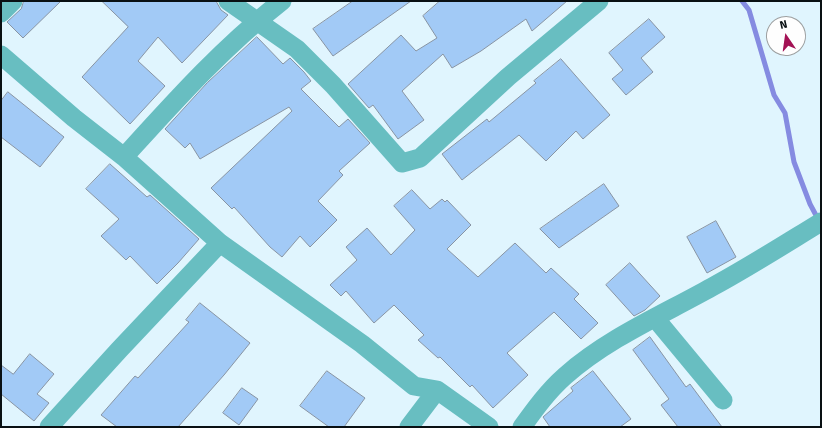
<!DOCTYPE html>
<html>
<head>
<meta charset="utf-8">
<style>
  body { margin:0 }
  #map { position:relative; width:822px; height:428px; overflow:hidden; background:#e0f5fe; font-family:"Fira Sans",sans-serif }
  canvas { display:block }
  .frame { position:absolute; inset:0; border:2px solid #091013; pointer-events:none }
  .north { position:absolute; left:766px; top:16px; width:40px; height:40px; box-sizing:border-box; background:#fefefe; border:1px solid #9c9fa0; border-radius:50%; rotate:347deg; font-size:11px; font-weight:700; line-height:16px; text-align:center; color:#091013 }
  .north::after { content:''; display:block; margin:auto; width:14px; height:18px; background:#a31255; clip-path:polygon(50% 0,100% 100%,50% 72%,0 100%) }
</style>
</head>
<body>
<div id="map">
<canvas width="822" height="428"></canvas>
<div class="frame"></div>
<div class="north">N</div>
</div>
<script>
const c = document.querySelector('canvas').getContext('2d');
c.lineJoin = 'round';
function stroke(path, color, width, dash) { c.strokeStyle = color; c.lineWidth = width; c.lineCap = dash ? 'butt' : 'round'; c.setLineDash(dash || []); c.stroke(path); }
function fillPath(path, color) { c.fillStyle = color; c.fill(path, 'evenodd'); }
const stream = new Path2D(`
  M742,1L749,10L774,95L785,113L794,162L810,204L818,219`);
const building = new Path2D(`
  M24,1H61L23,38L7,22L21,9Z
  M102,1H216L221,10L228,15L182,63L158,37L138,61L165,86L130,124L82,77L128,27Z
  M353,1H411L333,56L313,29Z
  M440,1H567L532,31L526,19L481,51L452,68L443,54L402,91L424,120L398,139L373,105L369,108L348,84L401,35L416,51L437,38L423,16Z
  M649,19L665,37L641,58L653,72L626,95L612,79L623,70L609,53Z
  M257,37L283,64L290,58L304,72L311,81L301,89L339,127L348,119L370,143L339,171L343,175L318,201L337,220L310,247L300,236L282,257L270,247L234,207L232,209L211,188L292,111L289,107L200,159L190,143L185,148L165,129L207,83Z
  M561,59L610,115L583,139L576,131L546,161L519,135L462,180L442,154L487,119L489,122L536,83L534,81Z
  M8,92L64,137L40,167L1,137V101Z
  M110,164L147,197L150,195L199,239L178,263L157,284L130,256L126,260L101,236L119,219L86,189Z
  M604,184L619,206L559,248L540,229Z
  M412,190L430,209L442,199L445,202L447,200L471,225L447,249L478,277L515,243L546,273L551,268L579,294L574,299L598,323L581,339L554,312L507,353L528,375L493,408L472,385L470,387L440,357L438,358L418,340L424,335L394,305L374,323L346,291L341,296L330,285L357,260L346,247L367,228L391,255L415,230L394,206Z
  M716,221L736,257L707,273L687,237Z
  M630,263L660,296L645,310L634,316L606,285Z
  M200,303L250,343L224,375L178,427H117L101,415L135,376L138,378L189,322L186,320Z
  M650,337L686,387L690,384L722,427H678L661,405L669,399L633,350Z
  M30,354L54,374L37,394L49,403L34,421L1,394V365L13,374Z
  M327,371L365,398L344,427H329L300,406Z
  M593,371L631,419L620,427H550L543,417L573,391L571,388Z
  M242,388L258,399L239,425L223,413Z`);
const minor = new Path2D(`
  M228,1L297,49L333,85L402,163L420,158L508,77L599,1
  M1,13L13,1
  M1,55L74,118L124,157L220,243L362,344L414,386L437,390L489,427
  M124,157C174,102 223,47 282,1
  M655,318L723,400
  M49,427L119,350L220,243
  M409,427L437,390
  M522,427C535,409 548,391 565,376C608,338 662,315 712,287C749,267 785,244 821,222`);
stroke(stream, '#858be1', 5);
fillPath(building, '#a2caf6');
stroke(building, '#8894a3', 1);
stroke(minor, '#68bec1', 19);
</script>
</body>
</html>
